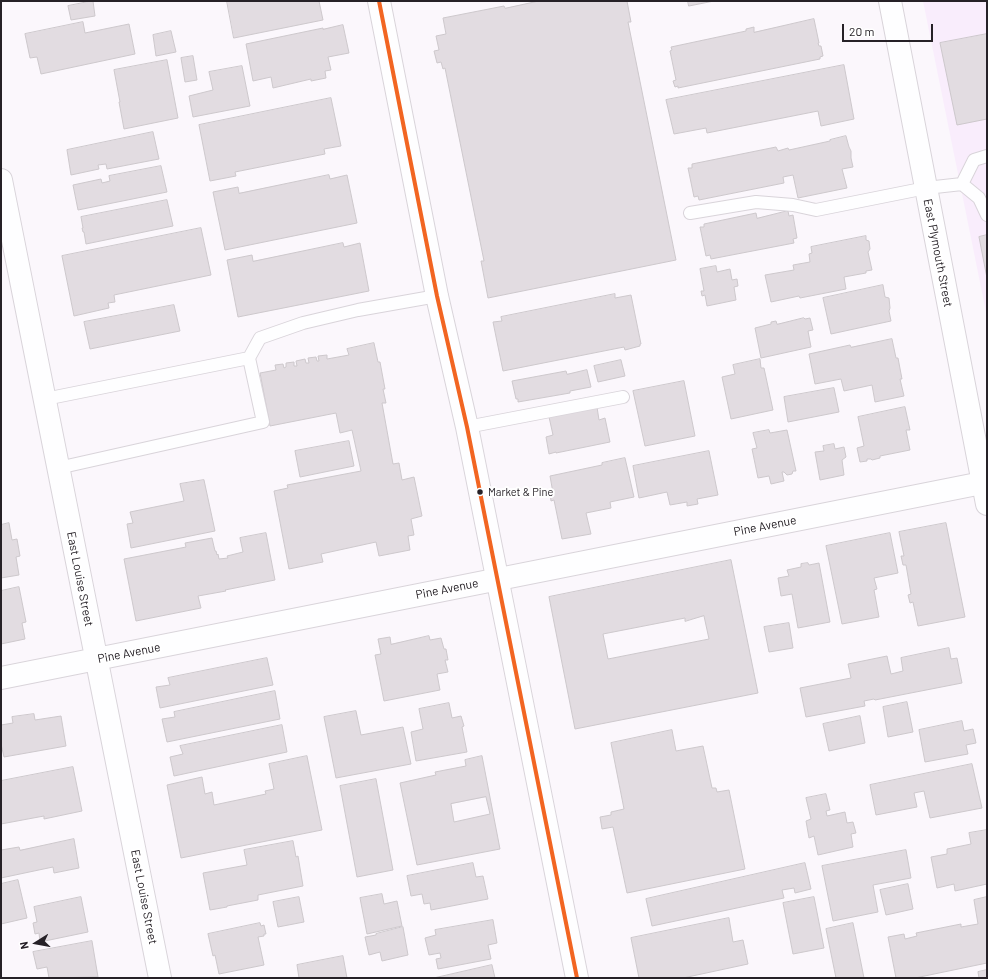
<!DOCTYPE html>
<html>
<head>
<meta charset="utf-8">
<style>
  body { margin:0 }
  #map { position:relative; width:988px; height:979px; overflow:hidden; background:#fbf7fc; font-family:Barlow,sans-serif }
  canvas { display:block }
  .frame { position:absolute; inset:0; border:2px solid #262127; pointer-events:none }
  .north { position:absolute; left:16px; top:923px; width:40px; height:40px; -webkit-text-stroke:3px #fff; paint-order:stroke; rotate:259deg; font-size:11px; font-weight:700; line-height:16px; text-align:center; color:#262127 }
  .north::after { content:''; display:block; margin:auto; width:14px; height:18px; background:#262127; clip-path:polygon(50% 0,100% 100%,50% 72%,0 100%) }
  .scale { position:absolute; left:842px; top:24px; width:91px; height:18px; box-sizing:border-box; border:2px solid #262127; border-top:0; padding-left:5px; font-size:12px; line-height:14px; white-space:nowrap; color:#262127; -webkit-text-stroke:3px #fff; paint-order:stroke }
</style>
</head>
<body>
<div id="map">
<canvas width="988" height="979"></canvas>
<div class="frame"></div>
<div class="north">N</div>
<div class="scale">20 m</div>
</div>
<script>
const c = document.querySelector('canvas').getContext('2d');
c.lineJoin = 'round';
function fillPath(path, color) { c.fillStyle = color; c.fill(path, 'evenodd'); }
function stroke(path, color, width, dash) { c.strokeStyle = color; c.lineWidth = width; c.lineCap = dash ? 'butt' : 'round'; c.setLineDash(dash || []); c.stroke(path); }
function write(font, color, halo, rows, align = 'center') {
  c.font = font + ' Barlow,sans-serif'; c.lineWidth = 4; c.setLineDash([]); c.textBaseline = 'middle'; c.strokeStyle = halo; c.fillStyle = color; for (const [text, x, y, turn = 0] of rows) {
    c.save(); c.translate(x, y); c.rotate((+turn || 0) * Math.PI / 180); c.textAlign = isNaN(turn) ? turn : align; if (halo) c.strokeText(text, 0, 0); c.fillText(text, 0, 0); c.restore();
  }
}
const built = new Path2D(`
  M923,1H987V317Z`);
const building = new Path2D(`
  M93,1L95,16L71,20L68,6Z
  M227,1H319L323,20L234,38Z
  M539,1H627L631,22H628L676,260L488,298L481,261H484L445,68L443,69L441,62L437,63L434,51L439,50L436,36L446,34L443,18L504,6L505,8Z
  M688,1H714L689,6Z
  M814,19L819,43H818L819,46H821L823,56L820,57V59L678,88V86L675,87L673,81L676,80L670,51L672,50L671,47L746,31V29L754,27V32Z
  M83,22L85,33L129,24L135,54L41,74L37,57L30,58L25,34Z
  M343,25L349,53L328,57L331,70L325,71L326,78L311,81V79L273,88L271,77L253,81L246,44L323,28V29Z
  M171,31L176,52L156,56L153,35Z
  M987,34V119L957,125L940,43Z
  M193,56L197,80L185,82L181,58Z
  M167,60L178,118L124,129L119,102H120L114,70Z
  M844,65L854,119L821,126L818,111L707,133L706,128L674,134L666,100Z
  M242,66L250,106L193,117L189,96L213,90L209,72Z
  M331,98L341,146L324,149L325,154L235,172L236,176L210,181L199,125Z
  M153,132L159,159L107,169L106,164L98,165L99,169L71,175L67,150Z
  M846,136L849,147L851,151V158L853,167L842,169L847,188L798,198L793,175L783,177L784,183L699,200L698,196L694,197L688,168H692V164L776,147L778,151L788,148L789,150L830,141V140Z
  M161,166L167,192L78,210L73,185L101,179L102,183L110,181L109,176Z
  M329,175L330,179L347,175L357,223L225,250L213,192L238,187L239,193Z
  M167,200L173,226L86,244L84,232H83L82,228H83L81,217Z
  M788,211L789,216L793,215L797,238L793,239L794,243L711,259L710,255L706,256L700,227H704V224L756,213L757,218Z
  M201,228L211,275L114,295L115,302L108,303L109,308L74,316L62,256Z
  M987,235V278L979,237Z
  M866,236V240L869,241L870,249L868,252L872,270L866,271V273L844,277L846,289L800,298L799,296L771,302L765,275L794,270L793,265L810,262L809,254L812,253L811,247Z
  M343,243L344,247L360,243L369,291L238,317L227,260L252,255L253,261Z
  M716,266L717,272L730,269L732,280L737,279L738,286L734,287L736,300L707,306L705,295L702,296L701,291H704L700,269Z
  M883,285L885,297L889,298L890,308L889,311L891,321L831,334L823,298Z
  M615,294V298L631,295L641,344H640V346L625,350L624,347L503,371L493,322L502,321L501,317Z
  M174,305L180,331L90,349L84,322Z
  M804,318L805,319L810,318L813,330L808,331L811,347L761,358L755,328L771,324V322L776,321L777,324Z
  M892,339L896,358H898L902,379H900L904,396L875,402L872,385L844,391L841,379L815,384L809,354L850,345L851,347Z
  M374,343L378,362H380L385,389H383L386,403H382L393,464L399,463L402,480L414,477L422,516L411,519L414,535L408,536L410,550L379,556L376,542L321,554L323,562L289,569L274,491L288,488L287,485L361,471L352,430L340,433L336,413L270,426L260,373L276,370L275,365L283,364L284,368L286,367V363L294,362V366H297L296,361L305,359L306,363H309L308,358L316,357L317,361H319L318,356L327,355V359L349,355L347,349Z
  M760,359L761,368H764L773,410L731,419L722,377L735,374L733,365Z
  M621,360L625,376L598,382L594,366Z
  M587,370L591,387L570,391V393L518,402V399H516L512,381L566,371L567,374Z
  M684,381L695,436L645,446L633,391Z
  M834,388L839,412L788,422L784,397Z
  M597,407L599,420L605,418L610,442L556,453V452L549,454L546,437L553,435L549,417Z
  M905,407L910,430H906L910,450L880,456V458L872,460L871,459H867V461L860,462L857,448L864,446L858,417Z
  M769,430L770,433L787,430L796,471H793L792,474L787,475L784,472H782L784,481L771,484L769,476L758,478L752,449L757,448L753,433Z
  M349,441L354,466L300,477L295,451Z
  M834,444L835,449L844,447L846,457L842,460L844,475L820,480L815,452L824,451L823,446Z
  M709,451L718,495L697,499L698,504L687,506V502L670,505L667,492L639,498L633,466Z
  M625,458L634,497L610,502L611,508L586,513L591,534L562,539L554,500L551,501L550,493H553L550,476L602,465V463Z
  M204,480L215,531L131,548L127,524L133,523L130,512L184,501L180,484Z
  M9,523L12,540L17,539L20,556L16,557L19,575L1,578V525Z
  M946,523L965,617L918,626L913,602L910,603L908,595L911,594L906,565H903L901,556H904L899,532Z
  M266,533L275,580L225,590L226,591L198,596L201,608L136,621L124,559L186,547L185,543L212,538L215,551H216L217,555L218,554L219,559L228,558L227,556L243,552L240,538Z
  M890,533L898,573L874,578L877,589L874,590L879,617L842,624L826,546Z
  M731,560L758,693L575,729L549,597ZM704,616L709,639L608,659L603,634L685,618V621Z
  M808,563L809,565L819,563L830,622L798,628L792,594L781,596L778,578L789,576L787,570L801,567V564Z
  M19,587L26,622L22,623L25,639L1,644V591Z
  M789,623L793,648L769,652L764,627Z
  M429,636L430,640L441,638L444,649H446L448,660H445L448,672L437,674L440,690L384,701L375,655L381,654L378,639L390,637L391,644Z
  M949,648L951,659L957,658L962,683L875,700L874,699L864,701L865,706L806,717L800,688L851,678L848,664L887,656L891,674L903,671L901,658Z
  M267,658L273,685L160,708L156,687L170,685L168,678Z
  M275,691L280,719L167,742L162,719L175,717L174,712Z
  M907,702L913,732L888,737L883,707Z
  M449,703L452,718L461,716L464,726L462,727L467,752L416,761L411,732L423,729L419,709Z
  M356,711L361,735L403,727L411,764L336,778L324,717Z
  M34,714L35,720L61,716L66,746L4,757L1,744V725L13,723L12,717Z
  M860,716L865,743L829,751L823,724Z
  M962,721L964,731L973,729L976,743L966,745L968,754L925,762L919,730Z
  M282,725L287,752L174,776L170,757L183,754L180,746Z
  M672,730L676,751L703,746L712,788H716L717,792L729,790L745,869L627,893L613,827L602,829L600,817L611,815V812L624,809L611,743Z
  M307,756L322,830L181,858L167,785L202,777L205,794L212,792L214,805L266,794L265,791L274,789L269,764Z
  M482,756L500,849L417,865L400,783L436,775L435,772L466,766L465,760ZM486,797L490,814L454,822L451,804Z
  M972,764L982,808L930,818L924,791L914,793L917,807L876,815L870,785Z
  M73,767L82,811L44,819V816L1,824V781Z
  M376,779L393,870L357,877L340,786Z
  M826,794L830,810L826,811L827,816L845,812L847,823L853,822L856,833L851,834L853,847L818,855L814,836L809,838L806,821L811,819L806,798Z
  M987,830V884L955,891L954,884L937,888L931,857L947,854V849L971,844L969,833Z
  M74,839L79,868L54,873L53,867L1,878V850L19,847L20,850Z
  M293,841L296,857L298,856L303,886L258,895V900L227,906V907L210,910L203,873L247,865L244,850Z
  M906,850L911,878L873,885L878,912L833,921L822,866Z
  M473,863L476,877L483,876L488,899L431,910L430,903L424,904L422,894L411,896L407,876Z
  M805,863L811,889L795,893L794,888L782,890L784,898L652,926L646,899Z
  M18,880L27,918L1,924V884Z
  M908,884L913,909L886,915L880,890Z
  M382,894L384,904L397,901L402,926L367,934L360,898Z
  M81,897L88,932L40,942L39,933L35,934L33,923L37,922L34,907Z
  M299,897L304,922L278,927L273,902Z
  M814,897L824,948L793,954L783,903Z
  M987,897V963L915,978H896L888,937L904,934L905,939L917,936L916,933L961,924V927L978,924L974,900Z
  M729,918L733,942L743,940L748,964L683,978H639L631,938Z
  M493,920L497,943L488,945L491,959L438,969L436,959L441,958L440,953L429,955L425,938L436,935L435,930Z
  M260,923L261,926L264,925L266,934H264V936L258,937L264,965L219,974L215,955L213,956L208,934Z
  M853,923L864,978H836L826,929Z
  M403,927L408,955L382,961L380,952L369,955L365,937L376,935V934Z
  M92,941L98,977L49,978L47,967L37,969L33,952Z
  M343,956L347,978H299L297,965Z
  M492,965L495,978H434Z
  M987,970V978H979L978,972Z`);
const service = new Path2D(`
  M962,184L974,160L987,156
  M690,213L756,202L793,205L816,210L926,188L962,184L979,198L987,215
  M45,399L249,358
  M467,427L623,397
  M58,468L263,422L249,358L260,338L303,323L358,310L437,296`);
const minor = new Path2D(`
  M890,1L987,504
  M1,180L160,978
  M1,678L987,482`);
const tertiary = new Path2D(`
  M379,1L437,296L467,427L577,978`);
const bus1 = new Path2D(`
  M379,1L437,296L467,427L577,978`);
const markers = [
  [480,492,3.5,"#262127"]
];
const busNames = [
  ["Market & Pine",488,492]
];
const streetNames = [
  ["East Plymouth Street",938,253,79],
  ["Pine Avenue",765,526,-11],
  ["East Louise Street",80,579,79],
  ["Pine Avenue",447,589,-11],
  ["Pine Avenue",129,653,-11],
  ["East Louise Street",144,897,79]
];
fillPath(built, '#f9edfc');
fillPath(building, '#e2dce1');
stroke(building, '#cdc8cc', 1);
stroke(service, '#d9d4da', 14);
stroke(minor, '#d9d4da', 24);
stroke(tertiary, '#d9d4da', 24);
stroke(service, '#fefeff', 12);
stroke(minor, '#fefeff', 22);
stroke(tertiary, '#fefeff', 22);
stroke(bus1, '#f26522', 4);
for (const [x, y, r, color] of markers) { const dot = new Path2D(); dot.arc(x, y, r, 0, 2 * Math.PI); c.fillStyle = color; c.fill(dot); stroke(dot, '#fff', 1.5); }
write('11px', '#262127', '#fff', busNames, 'left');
write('12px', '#262127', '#fff', streetNames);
</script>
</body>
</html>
